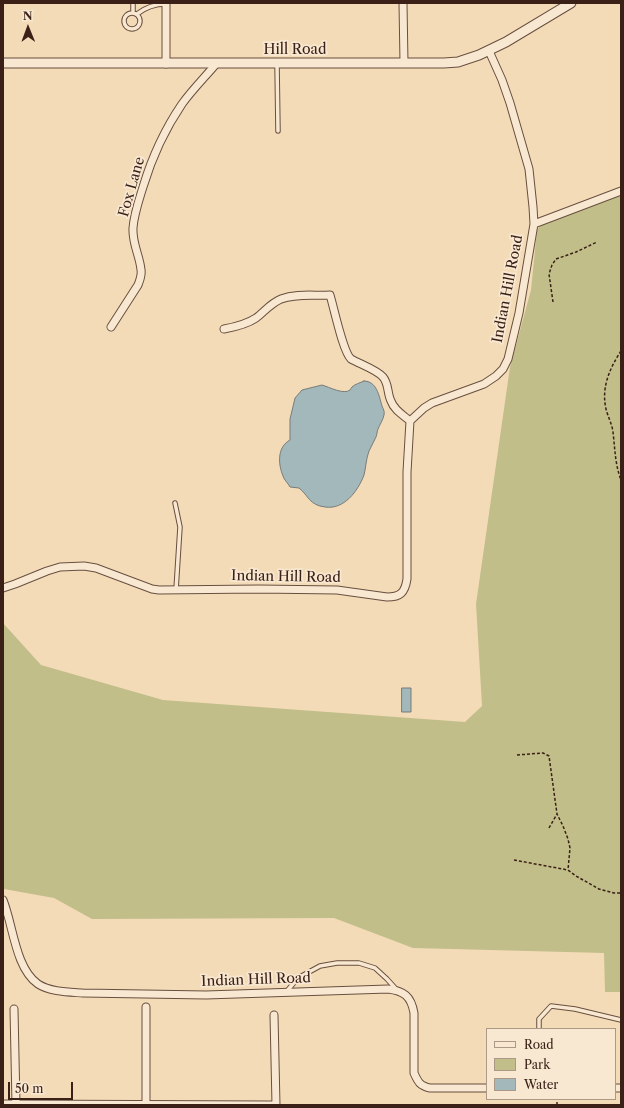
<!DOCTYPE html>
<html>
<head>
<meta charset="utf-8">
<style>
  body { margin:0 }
  #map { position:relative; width:624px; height:1108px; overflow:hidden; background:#f4dbb8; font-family:"Libre Caslon Text",serif }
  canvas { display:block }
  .frame { position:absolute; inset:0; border:4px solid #3a2017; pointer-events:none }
  .legend { position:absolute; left:486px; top:1028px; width:130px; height:72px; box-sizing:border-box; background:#f8e8d1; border:1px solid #ac9887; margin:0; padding:5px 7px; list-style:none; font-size:12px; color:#3a2017 }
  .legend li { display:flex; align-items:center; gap:8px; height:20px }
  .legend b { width:20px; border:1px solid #ac9887 }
  .north { position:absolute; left:8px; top:8px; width:40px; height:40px; -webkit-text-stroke:3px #f8e8d1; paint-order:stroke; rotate:359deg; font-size:11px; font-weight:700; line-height:16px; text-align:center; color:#3a2017 }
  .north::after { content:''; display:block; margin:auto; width:14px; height:18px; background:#3a2017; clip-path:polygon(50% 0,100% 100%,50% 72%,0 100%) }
  .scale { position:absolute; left:8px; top:1082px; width:65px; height:18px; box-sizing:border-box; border:2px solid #3a2017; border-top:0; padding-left:5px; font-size:12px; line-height:14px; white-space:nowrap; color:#3a2017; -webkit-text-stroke:3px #f8e8d1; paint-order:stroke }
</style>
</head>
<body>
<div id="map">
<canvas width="624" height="1108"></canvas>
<div class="frame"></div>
<ul class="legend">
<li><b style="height:5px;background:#f8e8d1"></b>Road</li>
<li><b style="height:11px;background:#c1be8a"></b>Park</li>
<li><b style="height:11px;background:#a2b8ba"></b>Water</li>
</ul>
<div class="north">N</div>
<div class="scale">50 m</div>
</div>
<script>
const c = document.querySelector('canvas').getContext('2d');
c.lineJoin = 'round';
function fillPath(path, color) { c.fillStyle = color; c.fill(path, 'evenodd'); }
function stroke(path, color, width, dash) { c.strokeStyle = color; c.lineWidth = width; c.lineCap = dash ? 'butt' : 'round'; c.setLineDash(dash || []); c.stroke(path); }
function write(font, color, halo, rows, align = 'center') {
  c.font = font + ' "Libre Caslon Text",serif'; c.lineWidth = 3.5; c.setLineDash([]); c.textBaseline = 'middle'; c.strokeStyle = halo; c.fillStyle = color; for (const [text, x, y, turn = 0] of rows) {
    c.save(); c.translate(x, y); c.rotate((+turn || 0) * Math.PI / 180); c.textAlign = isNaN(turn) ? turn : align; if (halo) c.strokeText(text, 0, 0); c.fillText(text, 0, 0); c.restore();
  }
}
const green = new Path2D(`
  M621,194V992H605L604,953L413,948L334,918L92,919L54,898L4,889L3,888V623L41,665L163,700L465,722L482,706L476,604L510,367L531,290L537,230L542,224Z`);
const water = new Path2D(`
  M364,381C377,381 379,396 382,406C383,409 385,411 384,415C383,420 380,424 378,429C377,431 377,435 376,437C374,442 371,446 369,451C366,459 366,467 364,475C358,491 344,510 325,507C309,505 309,496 299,488L290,487C288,483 284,480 283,476C278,464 277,447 290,440V419L295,398L302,390L322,385C329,387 344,395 350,390C351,389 351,388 352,387C355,384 360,383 364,381Z
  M402,688H411V712H402Z`);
const path = new Path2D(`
  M553,302L549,274L552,265L556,259L576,252L597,242
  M621,351C610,368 601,387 606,409C608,417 612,424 613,432C615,449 615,464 621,480
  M621,491V490
  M517,755L543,753L549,756L557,814L563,826L568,839L570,848L568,870
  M549,828L557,814
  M514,860L568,870L576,876L599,889L614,893H621
  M557,1105V1099`);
const service = new Path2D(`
  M133,3V12
  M124 21a8 8 0 1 1 16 0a8 8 0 1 1-16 0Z
  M137,14C146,7 154,4 166,4
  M277,64L278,131
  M175,503L180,527L176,590
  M287,991L298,978L320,966L337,963H359L375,968L387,979L396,989
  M539,1029V1019L551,1006L575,1009L621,1020`);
const minor = new Path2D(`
  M166,3V64
  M403,3L404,63
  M534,224L621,191
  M111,327L138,285C140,280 142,275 141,270C140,256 132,244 133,228C134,214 139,200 143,187C152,157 165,129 182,104C192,90 205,77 216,64
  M224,329C235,327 247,324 256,318C264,312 271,303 281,299C297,293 314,296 330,295C334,308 343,352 351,359C360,364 377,370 383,377C389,384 387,393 391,401C394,410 403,415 410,421
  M3,588L15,584L47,571L60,567L84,566L96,568L152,589L159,590L259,589L337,590L387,597C400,597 405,593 407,579V472L410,421L424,408L432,403L484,384L496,376L503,369L508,359L519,313L534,224L533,207L529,169L510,103L502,80L489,51
  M3,900C13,924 15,968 38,984C50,992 69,992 83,993L206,995L388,989C404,991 411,996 414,1013V1073C418,1082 420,1086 430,1088H487
  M146,1007V1105
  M14,1009L16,1105
  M274,1015L276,1105
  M615,1088H621
  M3,1104L272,1105`);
const tertiary = new Path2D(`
  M3,63H444L458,62L479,55L506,42L571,3`);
const streetNames = [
  ["Hill Road",295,50],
  ["Fox Lane",132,187,-74],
  ["Indian Hill Road",508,289,-79],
  ["Indian Hill Road",286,577,1],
  ["Indian Hill Road",256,980,-2]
];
fillPath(green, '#c1be8a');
fillPath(water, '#a2b8ba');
stroke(water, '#787b79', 1);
stroke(service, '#684f3f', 5.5);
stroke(minor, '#684f3f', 9);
stroke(tertiary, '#684f3f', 11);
stroke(path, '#3a2017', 1.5, [3, 2]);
stroke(service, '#f8e8d1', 3.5);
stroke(minor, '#f8e8d1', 7);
stroke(tertiary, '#f8e8d1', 9);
write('14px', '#3a2017', '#f8e8d1', streetNames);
</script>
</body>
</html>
